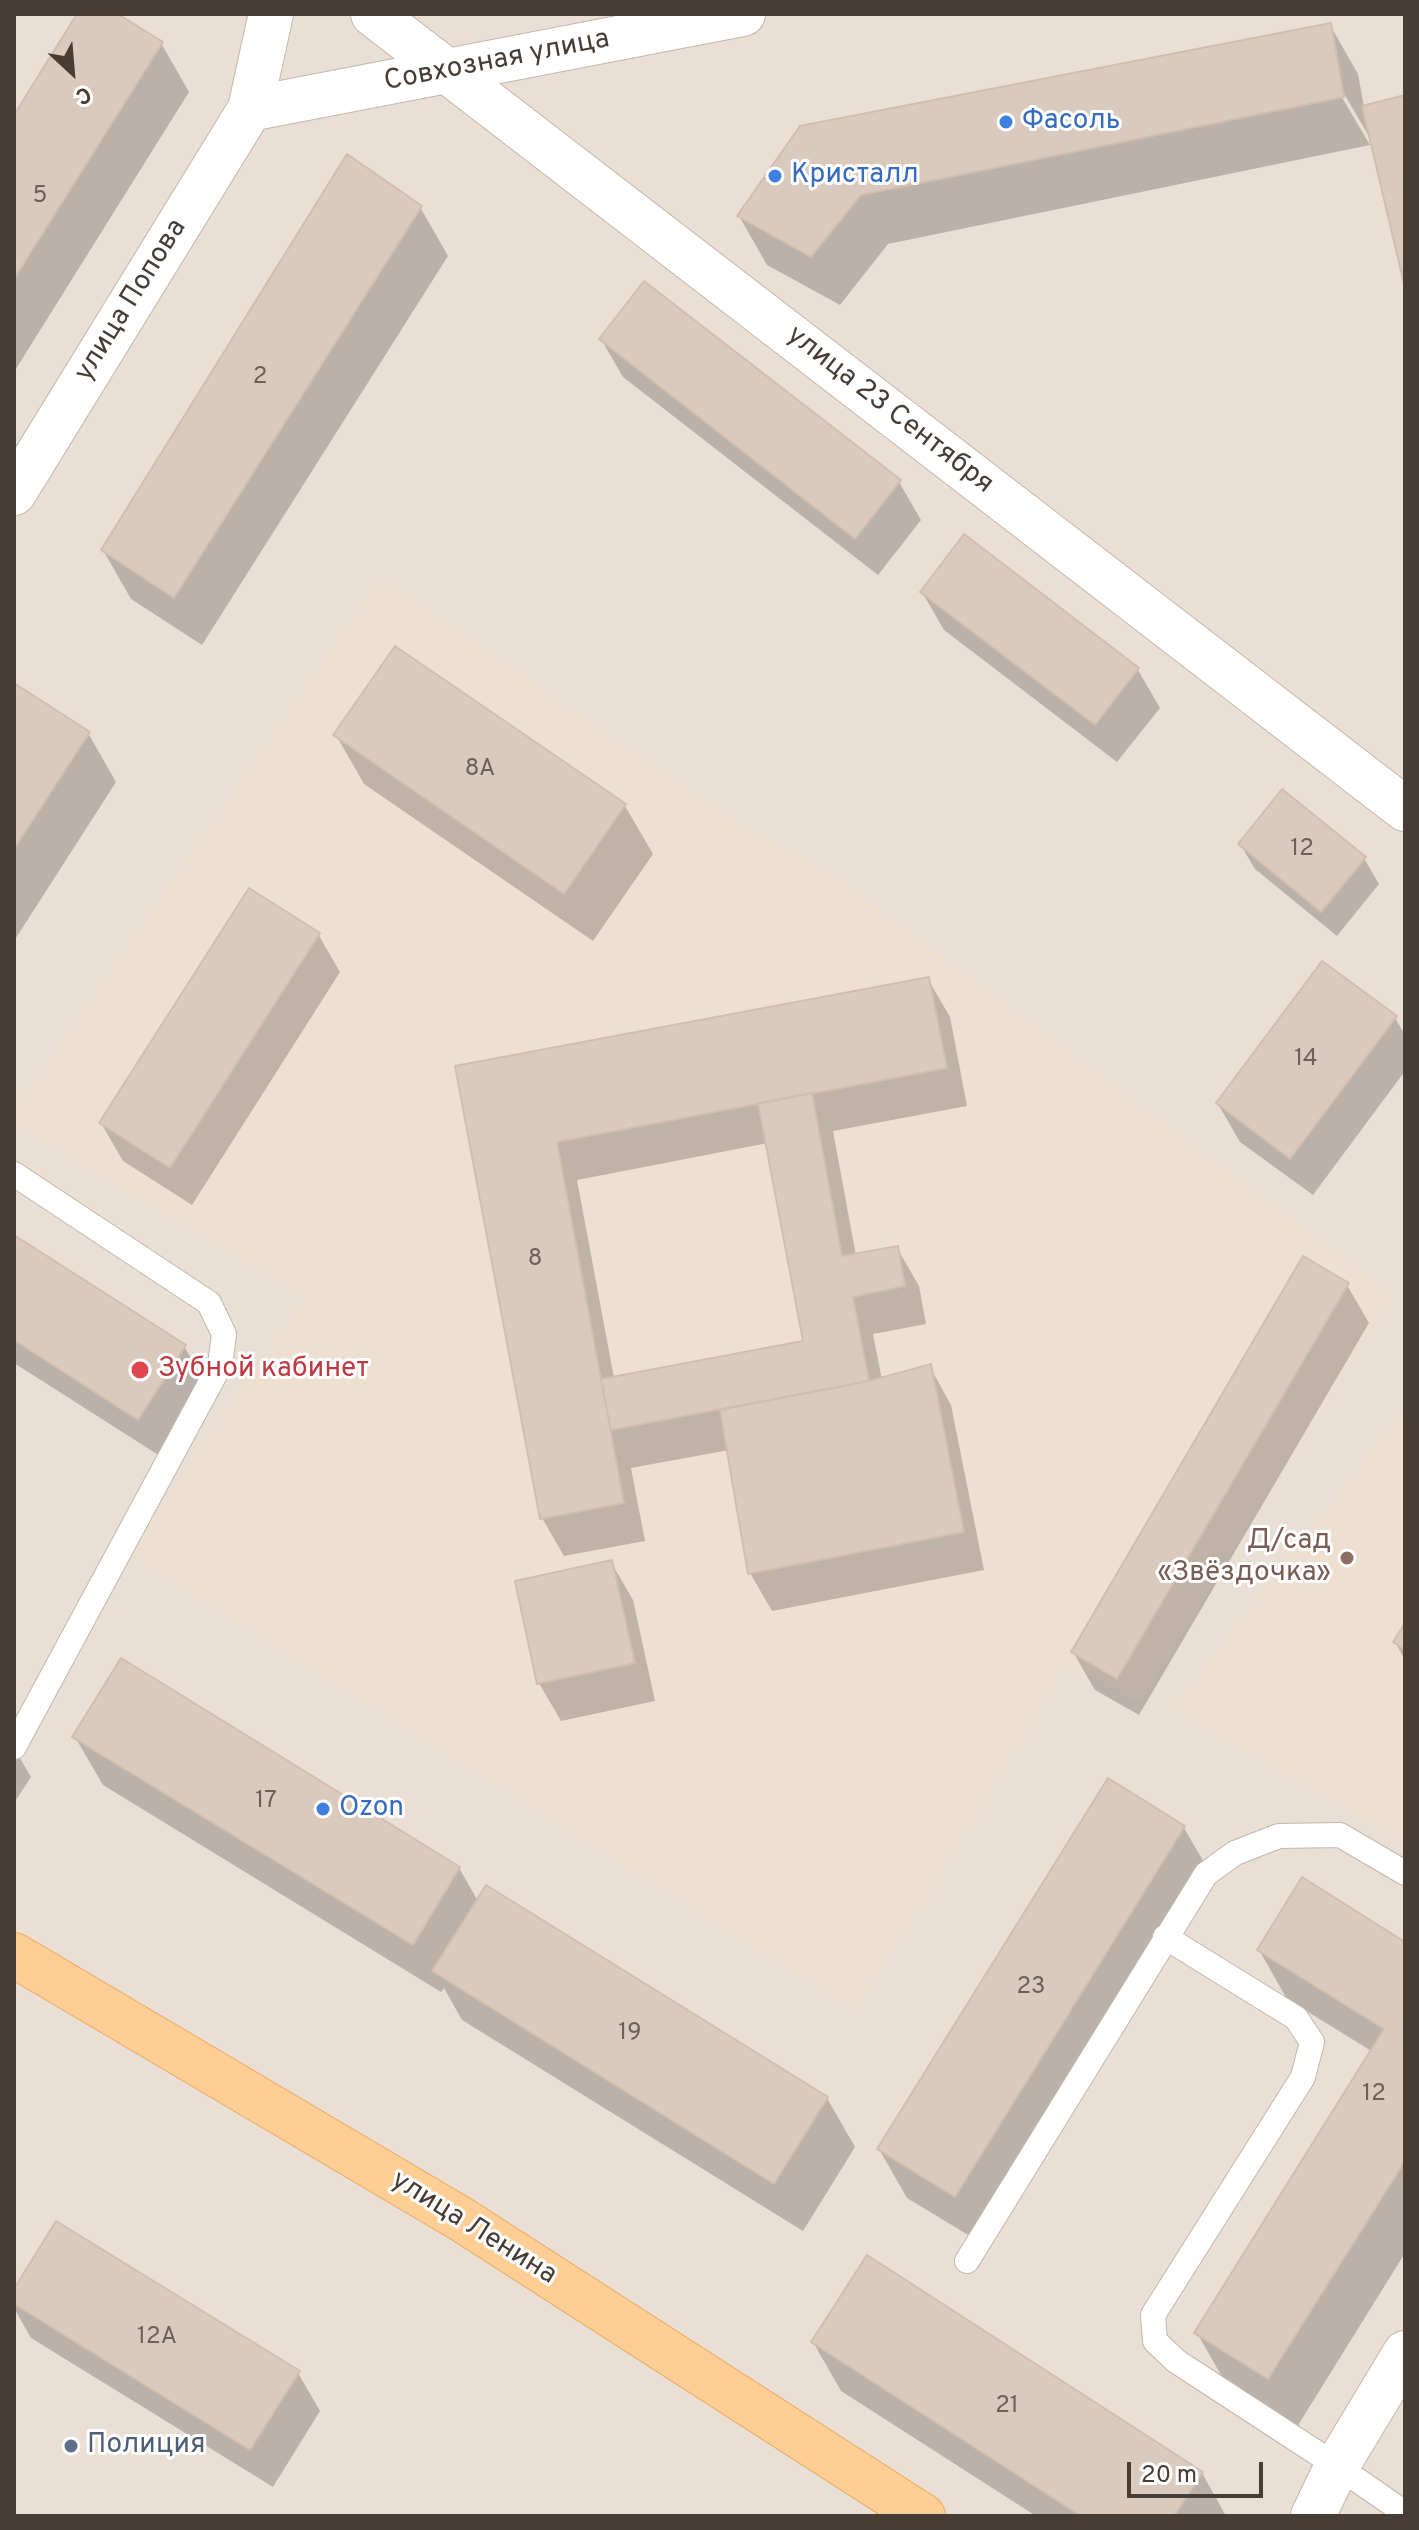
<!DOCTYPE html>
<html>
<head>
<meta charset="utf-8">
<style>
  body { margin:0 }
  #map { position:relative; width:1419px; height:2530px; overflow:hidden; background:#f4eee7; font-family:Overpass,sans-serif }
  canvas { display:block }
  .frame { position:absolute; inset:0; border:16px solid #483d35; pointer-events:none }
  .north { position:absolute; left:32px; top:32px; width:80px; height:80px; -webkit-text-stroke:6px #fff; paint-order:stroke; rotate:154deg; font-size:22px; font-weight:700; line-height:32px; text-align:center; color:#483d35 }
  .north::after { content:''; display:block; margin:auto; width:28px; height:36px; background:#483d35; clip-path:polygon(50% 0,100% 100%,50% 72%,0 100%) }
  .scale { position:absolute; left:1127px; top:2462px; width:136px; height:36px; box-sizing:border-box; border:4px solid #483d35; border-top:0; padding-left:10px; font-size:24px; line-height:28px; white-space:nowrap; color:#483d35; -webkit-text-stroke:6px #fff; paint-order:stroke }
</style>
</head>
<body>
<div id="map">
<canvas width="1419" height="2530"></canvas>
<div class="frame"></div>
<div class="north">С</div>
<div class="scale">20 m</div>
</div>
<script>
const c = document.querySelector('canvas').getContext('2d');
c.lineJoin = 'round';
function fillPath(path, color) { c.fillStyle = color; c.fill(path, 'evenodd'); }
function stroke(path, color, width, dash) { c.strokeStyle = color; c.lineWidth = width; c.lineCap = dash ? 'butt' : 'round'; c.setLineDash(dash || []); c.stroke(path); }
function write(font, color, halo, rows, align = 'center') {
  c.font = font + ' Overpass,sans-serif'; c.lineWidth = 6; c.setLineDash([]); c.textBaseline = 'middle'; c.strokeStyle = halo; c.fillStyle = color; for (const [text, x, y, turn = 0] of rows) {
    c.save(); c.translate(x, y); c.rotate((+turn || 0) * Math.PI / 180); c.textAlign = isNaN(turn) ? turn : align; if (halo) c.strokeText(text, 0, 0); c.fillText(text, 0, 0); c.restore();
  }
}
const residential = new Path2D(`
  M14,14H1405V2516H14Z`);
const education = new Path2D(`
  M381,579L743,828L838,878L1390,1295L1140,1703L1066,1663L856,2010L128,1552L307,1296L14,1123V1112Z
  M1405,1408V1840L1173,1709Z`);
const shadow = new Path2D(`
  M80,14H114L161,43L189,92L14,372V119Z
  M1330,25L1358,74L1364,107L1405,97V280L1373,143L1340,87L1337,89L1370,145L888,244L840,305L767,265L739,216Z
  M420,207L448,256L202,645L131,599L103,550Z
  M601,339L899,482L921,520L878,575L623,377Z
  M922,592L1138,670L1160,708L1117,762L944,630Z
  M14,686L88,733L116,782L14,941Z
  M336,735L625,806L653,854L593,941L364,784Z
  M1240,844L1364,858L1379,884L1337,936L1255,869Z
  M318,934L340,972L192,1205L123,1161L101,1123Z
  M928,979L950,1017L967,1106L833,1131L856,1256L897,1248L919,1286L926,1324L873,1334L882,1380L930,1367L951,1405L984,1570L772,1611L750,1573L729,1450L631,1468L645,1541L564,1556L542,1518L457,1068ZM768,1143L805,1343L614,1378L577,1180Z
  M1395,1018L1405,1035V1071L1313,1195L1240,1142L1218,1104Z
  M14,1237L184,1346L206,1384L160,1456L14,1363Z
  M1347,1285L1369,1323L1139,1715L1095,1690L1073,1652Z
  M611,1562L633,1600L655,1701L561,1721L539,1683Z
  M1405,1626V1660L1395,1642Z
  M75,1737L459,1868L478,1901L827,2098L855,2147L803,2231L462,2020L444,1988L441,1992L103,1785Z
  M14,1748L31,1777L14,1803Z
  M1184,1828L1212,1876L983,2244L907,2198L879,2149Z
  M1405,1944V2253L1297,2427L1225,2382L1197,2333L1373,2052L1287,1999L1259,1950Z
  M14,2293L298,2373L320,2411L273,2487L31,2338L14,2308Z
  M813,2342L1202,2473L1226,2516H1036L841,2391Z`);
const building = new Path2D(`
  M77,14H118L163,42L14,279V115Z
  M1331,23L1344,97L861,195L811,257L737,216L800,126Z
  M1405,95V288L1362,106Z
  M347,154L422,206L174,598L101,550Z
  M644,281L901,480L855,539L599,339Z
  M964,534L1139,668L1095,725L920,592Z
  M395,646L626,804L564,894L333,735Z
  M14,683L90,732L14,849Z
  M1282,789L1366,857L1321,912L1238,844Z
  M249,888L320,933L170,1168L99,1123Z
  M1322,961L1397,1016L1290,1159L1216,1103Z
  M929,977L947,1068L557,1142L624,1503L540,1519L455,1066Z
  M812,1093L842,1256L898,1246L905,1286L853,1297L869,1381L611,1430L601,1379L803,1341L758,1103Z
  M14,1235L186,1345L138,1420L14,1340Z
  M1303,1256L1349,1283L1117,1679L1071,1652Z
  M931,1364L964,1532L748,1574L720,1410L869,1381Z
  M612,1560L635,1663L537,1684L515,1581Z
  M1405,1623V1650L1393,1642Z
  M121,1658L460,1867L413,1945L72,1737Z
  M1108,1778L1185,1826L955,2197L877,2149Z
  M1302,1877L1405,1942V2161L1268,2379L1194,2333L1384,2029L1257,1950Z
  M486,1885L828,2097L774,2184L432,1971Z
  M56,2221L300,2371L250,2450L14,2304V2289Z
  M867,2255L1203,2472L1174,2516H1081L811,2342Z`);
const lane = new Path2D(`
  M14,1174L209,1303L224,1334L220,1365L14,1747
  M1165,1937L1296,2018L1312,2042L1303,2077L1153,2315L1155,2341L1176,2361L1337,2466L1405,2513
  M967,2261L1206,1874L1235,1853L1279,1836L1340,1835L1405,1873`);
const street = new Path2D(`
  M373,14L1405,809
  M250,109L743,14
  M14,493L250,109L271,14
  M1313,2516L1337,2466L1405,2353`);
const primary = new Path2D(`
  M14,1955L461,2219L923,2516`);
const markers = [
  [1006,122,8,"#3f7fe0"],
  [775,176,8,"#3f7fe0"],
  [140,1370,10,"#e0444e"],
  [1347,1558,8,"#8d6e63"],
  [323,1809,8,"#3f7fe0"],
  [71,2446,8,"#5c6f8a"]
];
const numberNames = [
  ["5",40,197],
  ["2",260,378],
  ["8А",480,770],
  ["12",1302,850],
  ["14",1306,1060],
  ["8",535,1260],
  ["17",266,1802],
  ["23",1031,1988],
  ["19",630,2034],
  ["12",1374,2095],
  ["12А",157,2338],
  ["21",1007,2407]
];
const streetNames = [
  ["Совхозная улица",497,62,-11],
  ["улица Попова",132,301,-58],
  ["улица 23 Сентября",889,411,38],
  ["улица Ленина",473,2229,32]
];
const shopNames = [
  ["Фасоль",1022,122],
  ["Кристалл",791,176],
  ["Ozon",339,1809]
];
const healthNames = [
  ["Зубной кабинет",158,1370]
];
const educationNames = [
  ["Д/сад",1331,1542],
  ["«Звёздочка»",1331,1574]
];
const serviceNames = [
  ["Полиция",87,2446]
];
fillPath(residential, '#e9dfd5');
fillPath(education, '#eee0d0');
fillPath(shadow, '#0003');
fillPath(building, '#dacabe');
stroke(building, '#d2beae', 2);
stroke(lane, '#c4b7ac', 26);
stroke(street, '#c4b7ac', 46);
stroke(primary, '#eba85e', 46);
stroke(lane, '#fff', 24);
stroke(street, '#fff', 44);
stroke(primary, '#ffce95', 44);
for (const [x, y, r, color] of markers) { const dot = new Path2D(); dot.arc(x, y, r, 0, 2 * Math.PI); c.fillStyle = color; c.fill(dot); stroke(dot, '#fff', 3); }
write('24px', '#6c6057', null, numberNames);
write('28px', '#483d35', '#fff', streetNames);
write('28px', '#366cbe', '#fff', shopNames, 'left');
write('28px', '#be3a42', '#fff', healthNames, 'left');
write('28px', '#785e54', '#fff', educationNames, 'right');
write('28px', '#4e5e75', '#fff', serviceNames, 'left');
</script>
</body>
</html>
